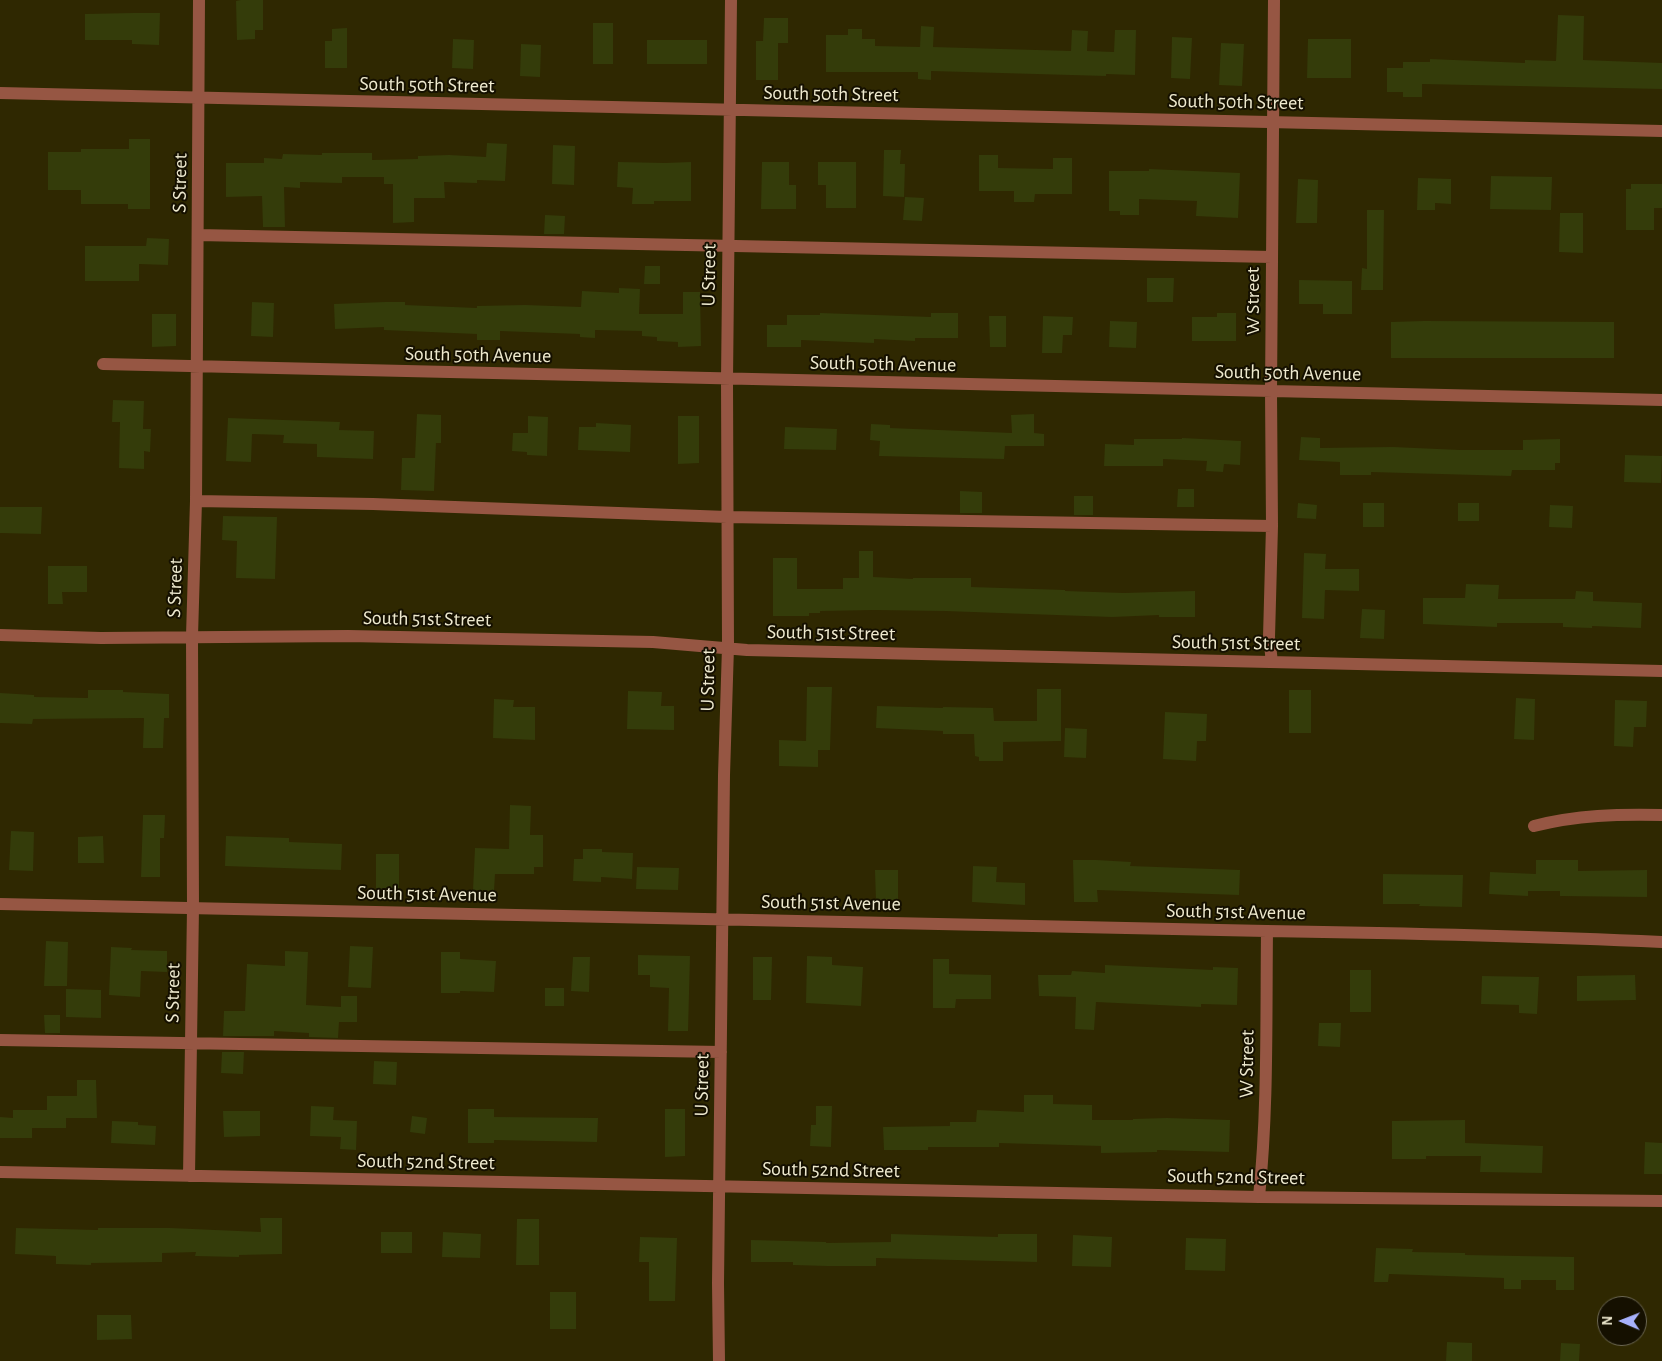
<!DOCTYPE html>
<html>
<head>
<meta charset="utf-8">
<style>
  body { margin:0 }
  #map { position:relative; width:1662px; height:1361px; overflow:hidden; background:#2f2801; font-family:"Alegreya Sans",sans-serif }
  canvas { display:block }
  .north { position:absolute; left:1597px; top:1296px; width:50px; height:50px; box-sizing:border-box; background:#151000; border:1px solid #6c6752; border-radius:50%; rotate:271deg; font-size:14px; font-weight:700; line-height:20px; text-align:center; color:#eee9ce }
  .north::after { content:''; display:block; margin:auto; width:18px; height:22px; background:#a7b1fc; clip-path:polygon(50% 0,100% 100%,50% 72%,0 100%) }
</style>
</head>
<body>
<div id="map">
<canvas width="1662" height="1361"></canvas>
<div class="north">N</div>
</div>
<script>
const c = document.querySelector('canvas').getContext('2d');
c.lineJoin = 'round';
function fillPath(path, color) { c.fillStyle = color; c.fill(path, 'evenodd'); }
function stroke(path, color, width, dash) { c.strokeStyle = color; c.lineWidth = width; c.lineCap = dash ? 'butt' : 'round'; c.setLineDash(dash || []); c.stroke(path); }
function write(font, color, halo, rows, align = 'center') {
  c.font = font + ' "Alegreya Sans",sans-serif'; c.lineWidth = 4; c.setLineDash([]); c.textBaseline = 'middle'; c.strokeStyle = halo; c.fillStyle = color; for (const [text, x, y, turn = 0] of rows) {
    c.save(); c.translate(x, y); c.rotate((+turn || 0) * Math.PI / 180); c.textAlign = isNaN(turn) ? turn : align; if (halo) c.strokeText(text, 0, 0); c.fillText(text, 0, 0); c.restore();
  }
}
const building = new Path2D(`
  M241,0H263V30H255V39L237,40L236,1Z
  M133,13H160L159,45L132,44V40H85V14Z
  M1558,15L1584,16L1583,60L1662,63V89L1422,84V97H1403V92H1387V68H1403V62H1430V59L1525,63V60L1556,61Z
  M764,18H788V43H778V80H756V41H763Z
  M593,23H613V64H593Z
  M921,26L934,27L933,47L1071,51L1072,30L1088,31L1087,51L1114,52L1115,30H1136L1135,75L1106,74V76L931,71V80L918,79V72H826V35H848V29H862V39H875V46L920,47Z
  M347,28V68H325V41H332V29Z
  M1172,37L1192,38L1190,79L1171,78Z
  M453,39L474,40L473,69L452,68Z
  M1308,39H1351V78H1307Z
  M647,40H707V64H647Z
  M1221,43L1244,44L1242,86L1219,85Z
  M521,44L541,45L540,77L520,76Z
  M129,139H150V209H128V204H81V190H48V152H81V149H129Z
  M487,143L507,144L505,181L477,180V183L444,182L445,198H414V222L393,223V184H384V177H342V183L300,182V188L284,187L285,227H263L262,196L226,197V163H264V158L282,159L283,154L322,155V153H372V160L418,159V156L449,155L486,157Z
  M553,145L575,146L574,185L552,184Z
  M884,150H901L900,164H905L904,197L883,196Z
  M979,155H998V168L1053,169V158H1072V194H1035L1034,202H1014V191H979Z
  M618,162L665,163L691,162V201H654V204H632L633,188L617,187Z
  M762,162H789V185H796V209H761Z
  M818,162H856V208H826V185H818Z
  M1149,169L1240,173L1238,218L1196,216L1197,201L1139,199V215H1120V211H1109V171H1149Z
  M1491,176L1552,177L1551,210L1490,209Z
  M1418,178L1451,179V204L1435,203V210H1417Z
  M1298,179L1318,180L1317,223H1296Z
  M1631,184H1662V208H1654V230H1626V189H1631Z
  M905,197L924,198L922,221L903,220Z
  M1367,210H1384L1383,290H1361L1362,268L1367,269Z
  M1560,213H1583V253L1559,252Z
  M545,215L565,216L564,234H544Z
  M147,238L169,239L168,265L139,264V281H85V246H146Z
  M645,266H660V284H644Z
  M1147,278H1174L1173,302H1147Z
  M1299,280L1352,281V314H1323V304H1299Z
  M619,288L640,289L639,314H683V292H700L701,346L678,347V342L657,341V337L642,336V331L595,330V338L580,337V334L500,331V340H477V334L384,330V327L335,329L334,304L385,302H405V305L477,308V306L525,305L581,307L582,291L619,293Z
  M252,302L274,303L273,337L251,336Z
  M820,313L931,317V313H958V338H915V341L874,339V343L801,340V347H767V325H787V315H820Z
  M1217,313H1236V341H1192V317H1217Z
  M152,314H176V346L152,347Z
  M989,316H1006V347H990Z
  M1043,316L1073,317L1072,335H1063L1062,353H1042Z
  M1110,321L1137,322L1136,348L1109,347Z
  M1424,321L1614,322V358H1391V322Z
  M113,400L144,401L143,429H151L150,452L144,451V469L119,468L120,422H112Z
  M417,414L441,415V443H436L434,491L401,490L402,458H415Z
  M1034,414V433L1044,434V446H1005L1004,459L879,456L880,441L870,440L871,424L890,425V428L1012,433L1011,415Z
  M528,416L548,417L547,456L527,455V452L512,451L513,433H528Z
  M678,416H699V463L678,464Z
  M228,418L340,422L339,430L374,431L373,459L317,457V444L283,443L284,435L252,434L251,462L226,461Z
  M596,423L631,425L630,452L578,450L579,427H596Z
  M785,427L837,429L836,450L784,449Z
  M1301,437L1320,438V448L1393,447L1460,450H1523V440L1560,439V463H1555V470H1512L1511,476L1371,472V475H1340V462L1299,460Z
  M1182,438L1241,441L1240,465L1224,464L1223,472L1206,471L1207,461L1163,459V466H1104L1105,444L1134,445V439H1182Z
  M1625,455L1662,456L1661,483L1624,482Z
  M1178,489H1194V507H1177Z
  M960,491L982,492V513H960Z
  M1074,496H1093V515H1074Z
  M1298,503L1317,505L1316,519L1297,518Z
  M1363,503H1384V527H1363Z
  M1458,503H1479V521H1458Z
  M1550,505L1573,506L1572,528L1549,527Z
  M0,507H42L41,534L0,533Z
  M223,516L277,517L275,579L236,578L237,541L222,540Z
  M859,551H873V577L913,579V578H971V587L1065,590V591L1124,593L1195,591V617H1159V615L1112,617L945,611L874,610L820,611V613H809V616H773V558H797V589H843V578H859Z
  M1304,553L1326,554L1325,569H1359V591L1325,590L1324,619L1302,618Z
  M48,566H87V592H62L63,604H48Z
  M1466,584L1499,585L1498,599H1575L1576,591L1593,592V601L1642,603L1641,628L1592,626V628L1563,627V623H1497V627L1423,624V598H1465Z
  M1362,609L1385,610L1384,639L1360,638Z
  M807,687H832L830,750H818V767L779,766V740L806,741Z
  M1037,689H1061V741L1003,742V761H979V757L975,756L974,734H943V731L876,728L877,706L943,708V707L993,708L994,721H1037Z
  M88,690H123V692L169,694V718H164L163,748H143L144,718L33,719L32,724L0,723V693L34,695V697L88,698Z
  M1289,690H1311V733H1289Z
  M628,691L662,692L661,706H674V730L627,729Z
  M1516,698L1535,699L1534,740L1514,739Z
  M494,699L514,700L513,707H535V740L493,738Z
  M1615,700L1647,701L1646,727H1634L1633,747L1614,746Z
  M1165,712L1207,714L1206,741H1197L1196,761L1163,759Z
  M1065,728L1087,729L1086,758L1064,757Z
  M510,805L531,806L530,835H543V867H534V874H495L494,891L473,890L475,848L509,849Z
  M143,815H165L164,838H160V877H141Z
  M11,831L34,832L33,871L9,870Z
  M103,836L104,863H78V837Z
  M226,836L289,838V842L342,844L341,870L225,866Z
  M583,849H602V852L633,853L632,879L601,877V882L573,881L574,859H583Z
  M376,854H399V892H376Z
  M1073,860H1096L1131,862L1130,866L1240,870L1239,895L1097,890L1098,902H1074Z
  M1536,860H1578V871L1647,870V897L1560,896V891H1528V896L1489,894L1490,872L1536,874Z
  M973,866L997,867L996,882L1025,883V905L972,902Z
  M637,867L679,868L678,890L636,889Z
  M875,870H898V900H876Z
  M1383,874L1463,875L1462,907L1419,906L1420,904H1383Z
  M46,941L68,942L67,986H44Z
  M350,946L373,947L371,988L348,987Z
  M111,947L132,948L131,950L167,951V972L141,971L140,997L109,995Z
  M285,951L308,952L306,1005L341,1007V996H357V1022H339L338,1038L309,1037V1033L274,1031V1036H223L224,1011H245L247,964L285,966Z
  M441,952H460V959L496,961L494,992L460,991V993H441Z
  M638,955L690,956L688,1031H668L669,988L650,987V975H638Z
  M807,956L832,957V965L863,967L861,1006L806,1003Z
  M573,957H590L589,992L571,991Z
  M753,957H772L771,1000H753Z
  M933,959H949V974L991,975V999H956L955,1008H933Z
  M1105,965L1213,970V967L1238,968L1237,1005L1201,1004V1007L1096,1002L1094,1030L1075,1029L1076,997L1039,996L1038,975H1071L1072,971L1105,973Z
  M1350,970H1371V1012H1350Z
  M1635,975L1636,1000L1577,1001V976Z
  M1482,976L1539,977L1537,1014L1519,1013V1005L1481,1004Z
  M545,988H564V1006H545Z
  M66,989L101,990V1018L66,1017Z
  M44,1015H60V1033H45Z
  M1319,1023H1341L1340,1047L1318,1046Z
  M222,1052H244L243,1074L221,1073Z
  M374,1061L397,1062L396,1085L373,1084Z
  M77,1080H96L97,1118H66V1128H32V1138H0V1117L13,1118V1110H47V1096H77Z
  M1024,1095H1053V1104L1092,1105V1120H1133V1119L1167,1118L1230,1120L1229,1152L1157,1150V1152L1101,1153V1146L999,1143V1147H928V1150H884L883,1127L950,1126V1122H976L977,1110L1024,1112Z
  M311,1106L334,1107L333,1120L357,1121L356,1150L340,1149L341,1137L310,1136Z
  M816,1106H832L831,1147L810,1146L811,1125H816Z
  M468,1109H494V1117L598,1118L597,1142L494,1140V1143H468Z
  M665,1109H685V1156L665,1157Z
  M223,1111H260V1136L224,1137Z
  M412,1116L427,1118L425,1134L410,1132Z
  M1465,1120V1143L1543,1146L1542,1173L1480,1172L1481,1156H1426V1159H1392V1121Z
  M112,1121L138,1122V1125L156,1126L155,1145L111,1143Z
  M1645,1142L1662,1143V1174H1644Z
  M260,1218H282V1254L239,1255V1257L195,1256L196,1252L162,1253V1262L91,1263V1265L56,1264V1256L15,1254L16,1228L98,1230V1228H170L261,1232Z
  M517,1219H539V1265H516Z
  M381,1232H412V1253H381Z
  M443,1232L481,1234L480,1258L442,1257Z
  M891,1234L998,1237V1234H1037V1262L876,1258V1266H827L793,1265V1262H751V1240L826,1242V1243L891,1242Z
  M1073,1235L1112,1237L1111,1267L1072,1266Z
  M640,1237L677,1238L675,1301H649V1262H639Z
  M1186,1238L1226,1239L1225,1271L1185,1270Z
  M1376,1248L1413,1249L1412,1252L1465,1253V1255L1574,1257V1290H1556V1280H1521V1289H1504V1278L1389,1274L1388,1282H1374Z
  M550,1292H576V1329H550Z
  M97,1315H131L132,1339L97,1340Z
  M1447,1342L1472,1343V1361H1446Z
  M1561,1343L1580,1344L1579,1361H1560Z`);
const minor = new Path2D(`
  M0,93L1662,131
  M198,235L1272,257
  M103,364L1662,400
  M196,501L373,504L727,517L1272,526
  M0,635L101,638L348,636L653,642L747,650L1662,671
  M1272,662L1269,637L1272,526L1271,392L1274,0
  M1534,826C1577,815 1618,814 1662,815
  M0,904L1267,931C1399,933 1530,936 1662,942
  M0,1040L721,1052
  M0,1172L1259,1197L1662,1201
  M189,1176L193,908L192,636L196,501L199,0
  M1259,1197C1268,1109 1266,1020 1267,931
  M719,1361L718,1283L724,775L728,647L727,380L731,0`);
const streetNames = [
  ["South 50th Street",427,85,1],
  ["South 50th Street",831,94,1],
  ["South 50th Street",1236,102,1],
  ["S Street",180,183,-89],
  ["U Street",709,275,-89],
  ["W Street",1253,301,-90],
  ["South 50th Avenue",478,355,1],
  ["South 50th Avenue",883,364,1],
  ["South 50th Avenue",1288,373,1],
  ["S Street",175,588,-88],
  ["South 51st Street",427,619,1],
  ["South 51st Street",831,633,1],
  ["South 51st Street",1236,643,1],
  ["U Street",708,680,-89],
  ["South 51st Avenue",427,894,1],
  ["South 51st Avenue",831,903,1],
  ["South 51st Avenue",1236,912,1],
  ["S Street",173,993,-89],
  ["W Street",1247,1064,-89],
  ["U Street",702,1085,-89],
  ["South 52nd Street",426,1162,1],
  ["South 52nd Street",831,1170,1],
  ["South 52nd Street",1236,1177,1]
];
fillPath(building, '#343c0a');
stroke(minor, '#965643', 12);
write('20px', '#eee9ce', '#151000', streetNames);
</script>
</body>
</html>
